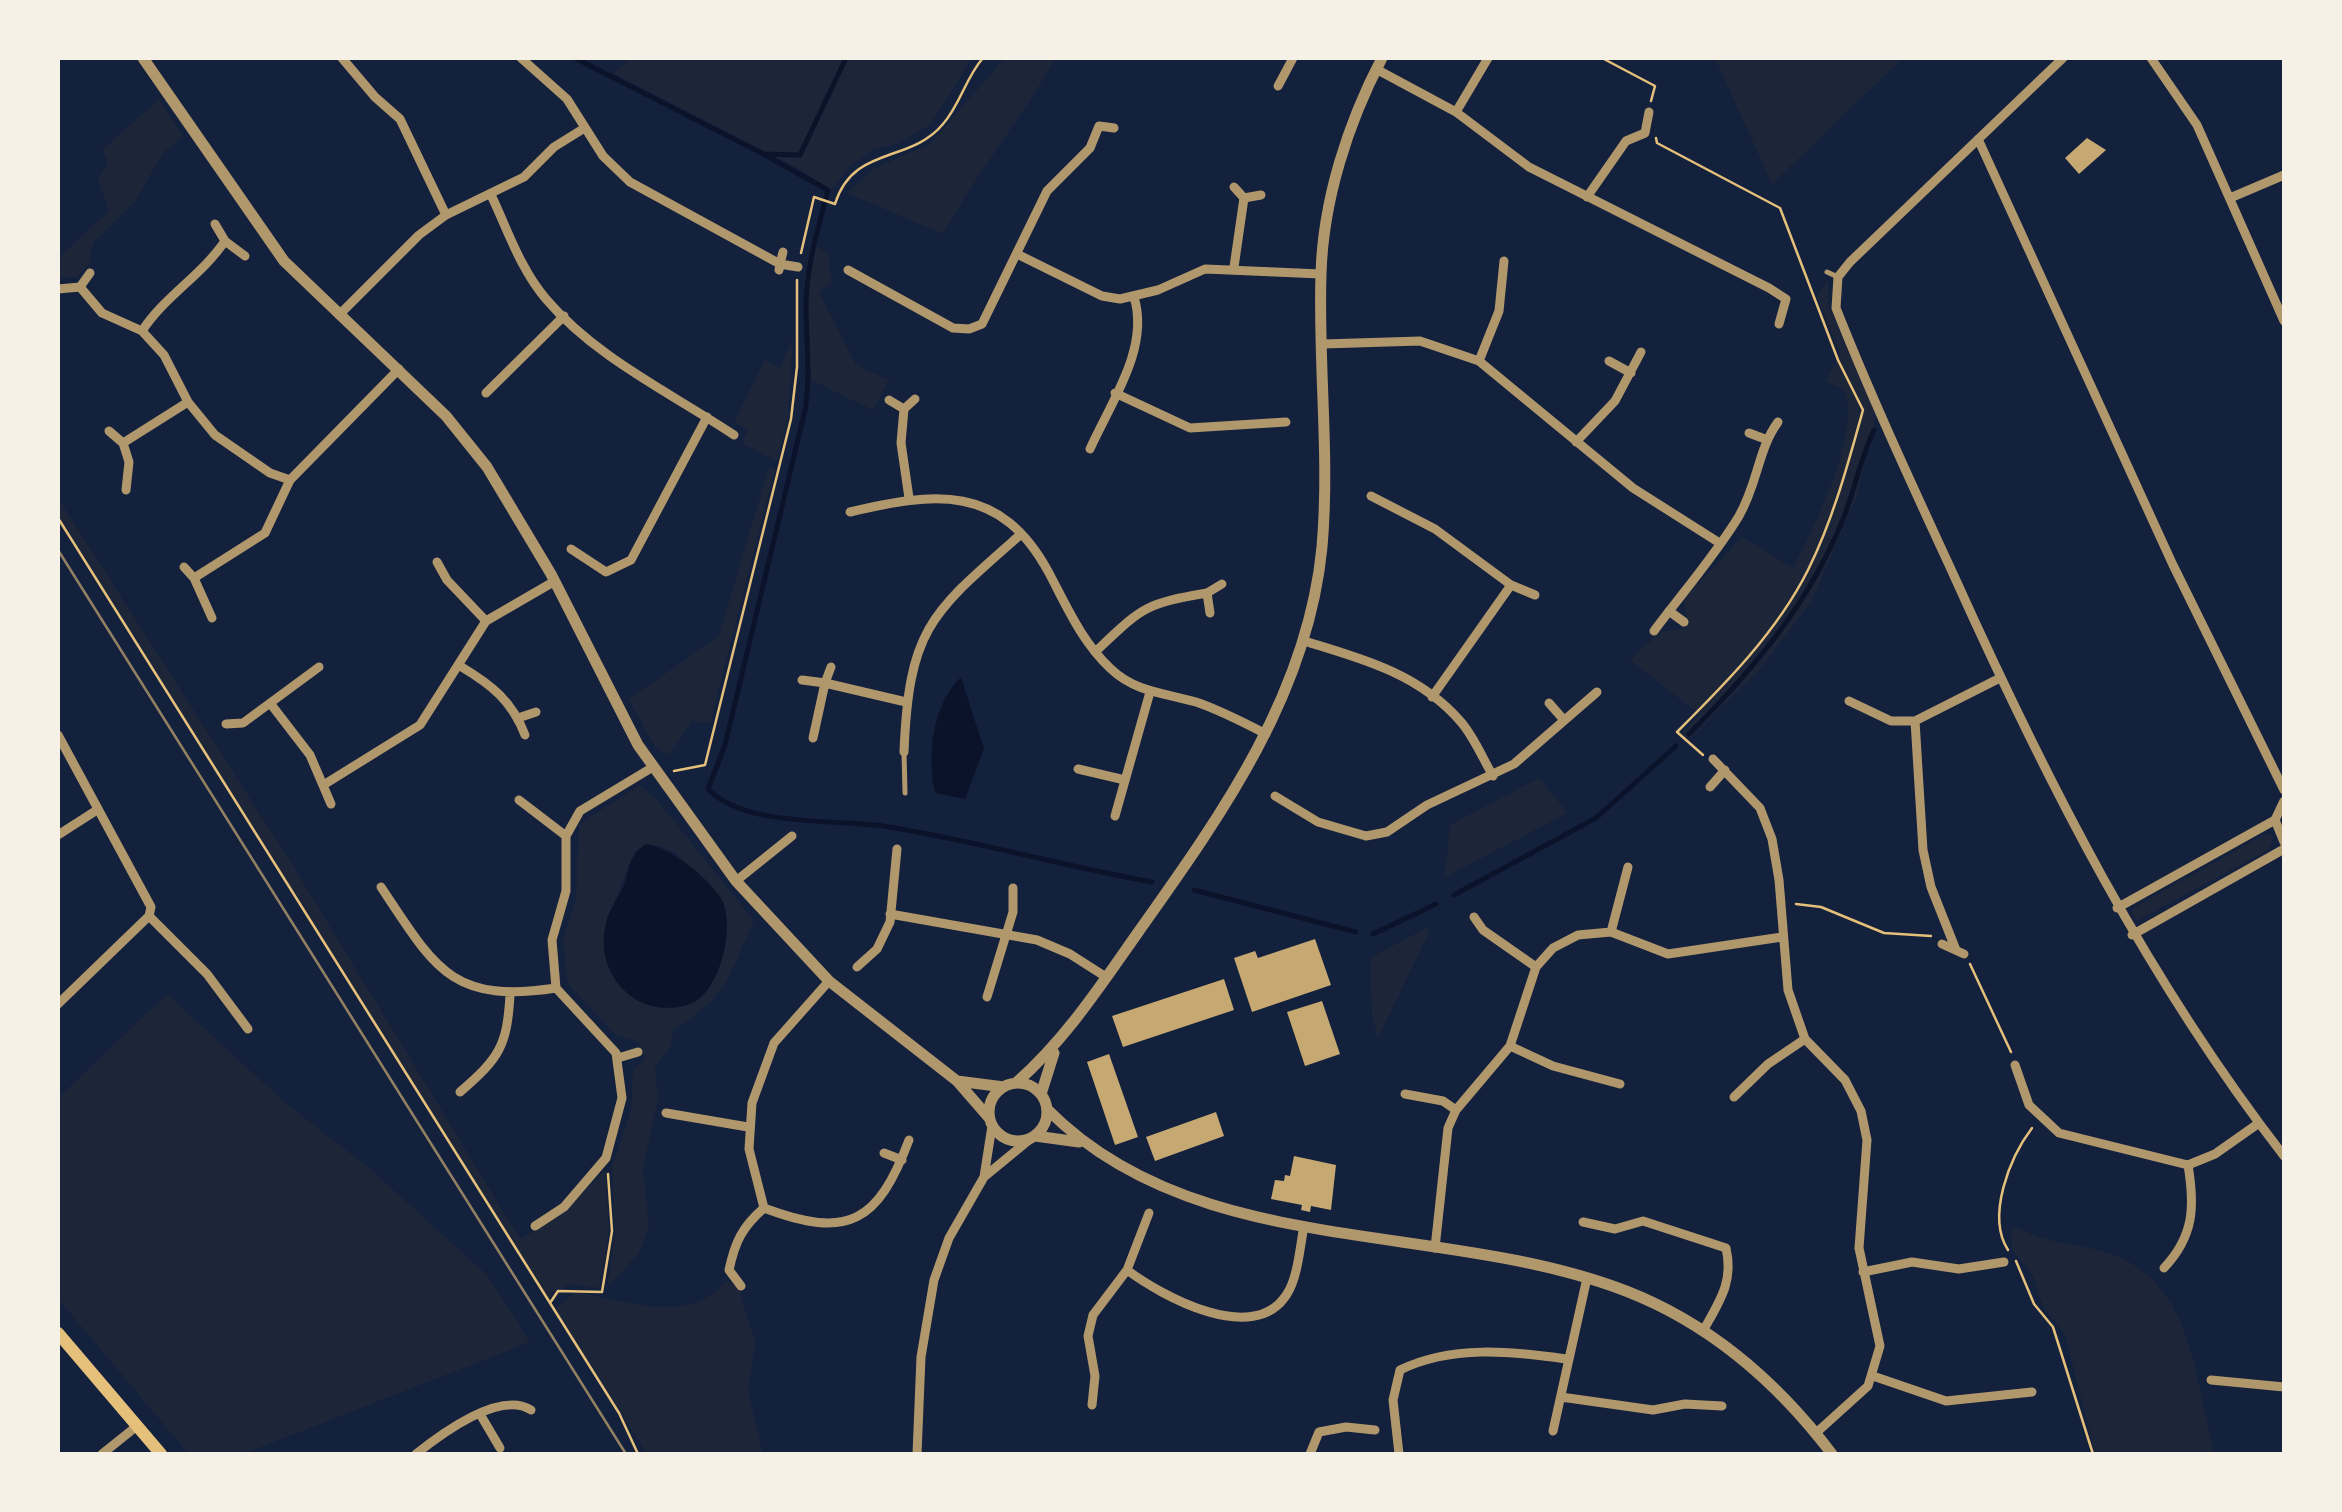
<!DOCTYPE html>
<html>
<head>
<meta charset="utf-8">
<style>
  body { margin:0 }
  #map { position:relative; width:2342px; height:1512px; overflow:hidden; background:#14213d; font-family:"Archivo Narrow",sans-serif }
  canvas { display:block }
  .frame { position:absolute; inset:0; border:60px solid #f6f1e7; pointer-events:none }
</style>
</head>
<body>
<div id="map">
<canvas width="2342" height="1512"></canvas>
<div class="frame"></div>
</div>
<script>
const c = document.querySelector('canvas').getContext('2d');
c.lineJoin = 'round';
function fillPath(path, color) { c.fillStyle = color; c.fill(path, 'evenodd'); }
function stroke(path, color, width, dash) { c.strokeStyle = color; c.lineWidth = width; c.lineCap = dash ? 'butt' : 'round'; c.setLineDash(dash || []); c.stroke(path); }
const green = new Path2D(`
  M631,58H972L930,125L896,144L872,150L851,165L830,191L803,171L613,73Z
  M1005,58H1056C1021,119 977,172 943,234L847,193L871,170L930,144Z
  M1715,58H1903L1772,184Z
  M159,99L183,137L163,153L136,200L93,243L89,264L77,277H58V258L109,211L98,181L108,162L102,150Z
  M811,242L829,254L831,284L819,292L856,365L889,380L873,410L811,380L804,278Z
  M1828,278V304L1876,415L1857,496L1811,602L1760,669L1689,739L1682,733L1699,714L1630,660L1660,632L1687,628L1684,599L1742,537L1793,568C1813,531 1863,428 1844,390L1826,381L1840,355L1817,297Z
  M793,338L788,419L777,461L742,443L748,430L734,422L765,360L780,368Z
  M769,467L775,469L710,723L692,721L668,755L655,747L629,699L719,636Z
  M58,498L293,866L520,1239L560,1216L605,1170L609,1232L599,1288L569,1284L552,1293L549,1302L58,514Z
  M1539,778L1568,813L1445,877L1450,825Z
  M640,785L658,801L754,921C727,977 730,995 674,1029L669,1050L655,1066L658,1098L643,1169L649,1229L638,1254L607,1288L615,1234L612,1166L631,1112L633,1070L645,1059L639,1042L616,1035L568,984L563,939L576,901L579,824ZM656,845L675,852L723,902L606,923L635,851Z
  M2267,833L2273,837L2268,850L2136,921L2131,913L2135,907Z
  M1428,927L1429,933L1378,1037L1372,1017L1370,958Z
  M167,994L282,1100L369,1168L487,1275L530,1342L243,1454H189L58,1299V1098Z
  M2017,1227C2050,1247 2087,1242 2121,1258C2196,1292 2195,1388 2215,1454H2095L2065,1334L2043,1307L2033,1276L2012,1249L2011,1229Z
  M726,1281L738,1287L755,1341L748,1392L763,1454H647L555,1308L576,1292C622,1301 692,1325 726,1281Z`);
const water = new Path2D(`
  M961,677L984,749L965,799L935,793C927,755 932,705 961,677Z
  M646,844C670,847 712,880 723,902C735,930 719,994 690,1004C637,1022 593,974 606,923C609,909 620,896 625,882C630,865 630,854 646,844Z`);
const stream = new Path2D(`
  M575,58L763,154
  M846,58L800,155L763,154L828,190C818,229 806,267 806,307C806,342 811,375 805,410L725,745L708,789C744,827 833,819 883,826C973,840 1062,866 1152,882
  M1689,734C1754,669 1809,604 1844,517C1855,488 1861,457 1874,430
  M1194,890L1356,932
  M1454,895L1596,818L1676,746
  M1373,934L1436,904`);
const building = new Path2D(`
  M2087,138L2106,150L2079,174L2065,158Z
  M1315,939L1331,985L1252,1012L1234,958L1255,951L1258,958Z
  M1224,979L1234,1010L1123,1047L1112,1016Z
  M1322,1001L1340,1054L1305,1066L1287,1012Z
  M1109,1054L1138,1137L1115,1145L1087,1062Z
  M1216,1112L1224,1136L1155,1161L1146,1137Z
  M1294,1156L1336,1165L1331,1210L1311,1206L1310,1212L1301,1210L1302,1205L1271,1199L1275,1180L1284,1181L1285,1175L1290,1176Z`);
const path = new Path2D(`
  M1602,58L1655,86L1651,101
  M1656,138L1657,143L1780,208L1838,360L1863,410C1848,464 1833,520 1808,570C1777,632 1725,684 1677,732L1703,755
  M801,253L814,197L835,204C853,145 910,164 943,124C960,105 966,77 983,58
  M58,518L619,1413L638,1454
  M674,771L705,765L791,419L797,367V280
  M1796,904L1821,907L1884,933L1931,936
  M1970,964L2011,1052
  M2008,1250C1986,1216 2010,1157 2032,1128
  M2016,1261L2034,1304L2053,1327L2093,1454
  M550,1303L558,1291L602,1292L612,1231L608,1174`);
const service = new Path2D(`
  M1827,272L1838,277
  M904,752L905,793`);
const minor = new Path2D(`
  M342,58L375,97L400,119L446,215
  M521,58L567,99L603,156L630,182L780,264L779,270
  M2063,58L1850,262L1838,277L1836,308C1872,399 1914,489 1955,578C2047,782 2147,979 2284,1156
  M2151,58L2197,125L2284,321
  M1376,69L1456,112L1529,167L1769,288L1786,299L1779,324
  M1278,86L1293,58
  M1456,112L1488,58
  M1978,139L2173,565L2284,790
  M1234,187L1244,198L1261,195
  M492,197C508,231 521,270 546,299C596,358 671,393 734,435
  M1587,197L1626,141L1645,133L1649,112
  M2230,198L2284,175
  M215,224L225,241L245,256
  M783,252L780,264L798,267
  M1017,254L1102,296L1120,299L1158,290L1205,269L1321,274
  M1234,267L1244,198
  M848,270L953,328L969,329L982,324L1047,191L1090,148L1099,126L1114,128
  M90,273L80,287L102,313L142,331L164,355L188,402L215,435L270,473L290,480L399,369
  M58,289L80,287
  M339,315L419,235L446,215L524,177L554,147L583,129
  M142,331C165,296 201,276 225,241
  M1323,344L1420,341L1479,361L1633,488L1718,542
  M1479,361L1499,311L1504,261
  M1609,361L1631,373
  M486,393L564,316
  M1115,393L1190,428L1286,422
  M889,400L904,409
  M109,431L123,443L188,402
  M1749,433L1765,439
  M1576,442L1615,401L1641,352
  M123,443L129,462L126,490
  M1090,449C1111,402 1150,348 1134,297
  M1371,496L1435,529L1511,585L1535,595
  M909,498L901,443L904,409L915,399
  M850,512C934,492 1001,483 1049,573C1067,607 1082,642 1111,669C1135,692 1165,693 1196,702C1220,710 1243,722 1266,734
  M571,549L606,572L631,560L707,417
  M437,562L447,580L486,621
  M184,567L194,578L265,533L290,480
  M194,578L212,618
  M1207,593L1222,584
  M1669,611L1684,622
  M1654,631C1680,596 1717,553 1739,516C1758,483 1758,449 1778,422
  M1304,641C1361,658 1420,674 1461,722C1474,737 1483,759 1493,776
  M1095,652C1143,607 1143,604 1207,593L1210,613
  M460,666C492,685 512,701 525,735
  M802,680L825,683L831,667
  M1432,697L1511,585
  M1849,701L1891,721H1915
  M270,703L310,755L331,804
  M1549,703L1564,720
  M518,718L536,712
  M226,724L243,723L319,667
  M58,735L151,907L149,916L58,1004
  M813,738L825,683L906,702
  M904,752C909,628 931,613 1020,535
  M1713,759L1760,808L1772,839L1779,880L1788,990L1805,1039L1845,1080L1861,1111L1867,1140L1859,1248L1880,1346L1868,1386L1816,1433
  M1078,769L1125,780
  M325,784L420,725L486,621L555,581
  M1710,787L1725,770
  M1275,796L1318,822L1366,836L1387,832L1427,805L1514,764L1597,692
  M519,800L566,836
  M2284,801L2275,820L2284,842
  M1115,816L1150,692
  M58,835L97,810
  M736,881L792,836
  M381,887C435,968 451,1004 556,988
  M2117,908L2275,820
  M890,914L1037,940L1070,954L1106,977
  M149,916L207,974L248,1029
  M1474,917L1483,930L1536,967
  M1611,932L1628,867
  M2132,935L2284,849
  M1942,944L1964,954
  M1956,950L1931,887L1923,850L1915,721L2000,678
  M857,967L877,949L890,922L897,849
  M987,997L1013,912V888
  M1510,1046L1553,1066L1620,1084
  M618,1058L638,1052
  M2015,1065L2029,1105L2059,1133L2188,1165L2215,1154L2259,1123
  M460,1092C499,1058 507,1047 510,995
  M1405,1094L1443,1101L1456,1110
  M1734,1097L1768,1064L1805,1039
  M666,1113L748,1127
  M884,1153L902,1160
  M984,1177L992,1126
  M764,1208L749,1149L752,1103L774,1043L829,981
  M764,1208C849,1240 878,1222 909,1140
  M1583,1222L1615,1229L1643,1221L1726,1248C1734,1282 1719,1302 1703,1331
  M535,1226L564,1207L606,1158L622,1098L616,1053L556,988L552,940L566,891V836L580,811L653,767
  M1435,1248L1448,1128L1456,1110L1510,1046L1536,967L1553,948L1578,935L1611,932L1668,954L1782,937
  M2164,1268C2194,1236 2195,1207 2188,1165
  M1127,1270C1162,1296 1254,1347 1287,1294C1298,1277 1300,1246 1304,1226
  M1863,1272L1912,1262L1959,1269L2004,1262
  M741,1286L729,1270C735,1242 742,1227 764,1208
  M1873,1376L1946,1401L2032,1392
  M2211,1380L2284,1387
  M1561,1397L1653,1410L1685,1404L1722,1406
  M1092,1405L1095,1376L1088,1336L1093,1315L1127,1270L1149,1213
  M480,1414L500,1448
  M1553,1431L1587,1278
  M102,1454L137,1426
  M416,1454C440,1435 499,1390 531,1410
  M917,1454L921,1357L934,1280L949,1238L984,1177L1029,1140
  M1310,1454L1319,1432L1346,1427L1375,1430
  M1399,1454L1393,1400L1400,1370C1451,1345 1511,1351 1566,1359`);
const tertiary = new Path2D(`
  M143,58L284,261L446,416L487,467L551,574L638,745L736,881L829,981L957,1081L990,1119
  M957,1081L1004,1087
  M1016,1083C1066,1039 1101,985 1139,931C1222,814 1308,694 1322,547C1330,456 1318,365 1321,274C1323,200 1348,123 1382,58
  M989 1112a29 29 0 1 1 58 0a29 29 0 1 1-58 0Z
  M1041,1094L1054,1053
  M1047,1109C1197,1261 1440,1219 1626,1291C1711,1324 1778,1383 1832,1454
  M1035,1136L1079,1142`);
const secondary = new Path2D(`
  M58,1333L161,1454`);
const tram = new Path2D(`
  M58,550L626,1454`);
fillPath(green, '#1d2539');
fillPath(water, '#0b132b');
stroke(stream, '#0b132b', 5);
fillPath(building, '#c6a872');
stroke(path, '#e5c07b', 2.5);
stroke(service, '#b1986c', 5);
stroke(minor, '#b1986c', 9);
stroke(tertiary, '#b1986c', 11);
stroke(secondary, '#e5c07b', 12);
stroke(tram, '#918062', 2.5);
</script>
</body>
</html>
